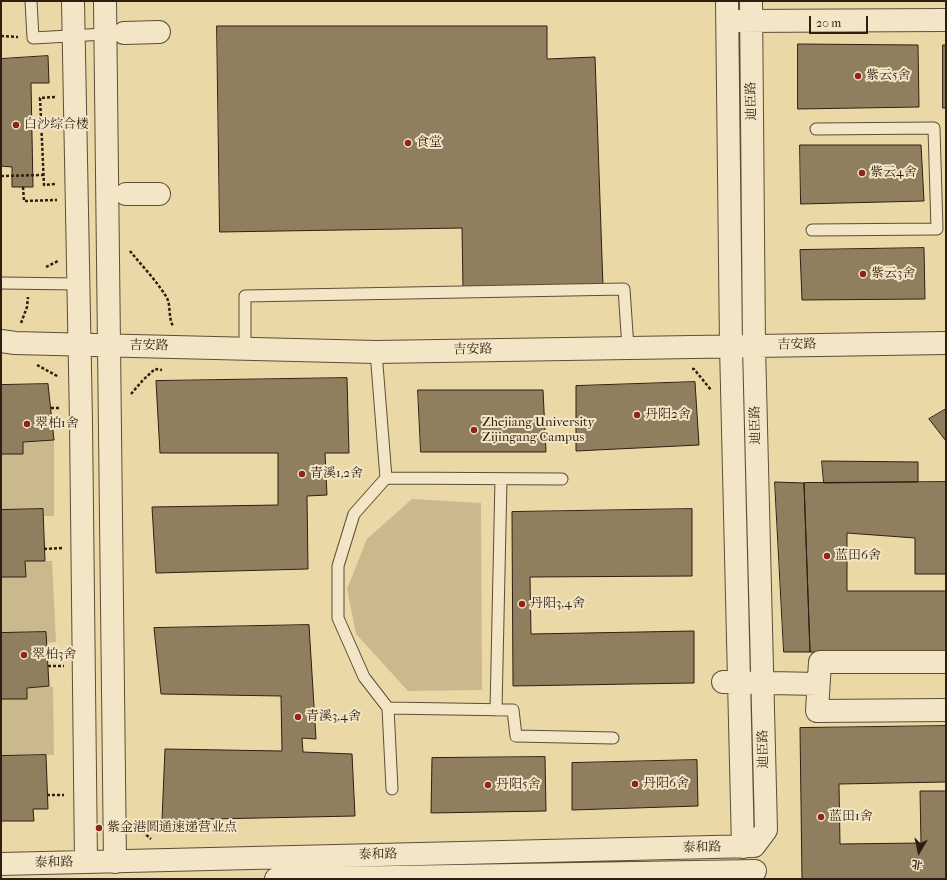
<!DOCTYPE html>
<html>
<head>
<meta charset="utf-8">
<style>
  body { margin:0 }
  #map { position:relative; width:947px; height:880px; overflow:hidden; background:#ebd8a7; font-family:"IM FELL French Canon","Noto Serif SC",serif }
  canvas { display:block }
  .frame { position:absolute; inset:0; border:2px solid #2e1f12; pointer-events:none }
  .north { position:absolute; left:899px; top:832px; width:40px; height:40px; -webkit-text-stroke:3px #f2e6c6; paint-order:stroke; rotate:189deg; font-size:11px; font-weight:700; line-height:16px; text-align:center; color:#2e1f12 }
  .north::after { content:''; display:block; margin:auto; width:14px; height:18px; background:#2e1f12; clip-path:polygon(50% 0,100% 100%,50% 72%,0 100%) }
  .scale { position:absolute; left:809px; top:16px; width:59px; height:18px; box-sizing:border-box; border:2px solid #2e1f12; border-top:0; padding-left:5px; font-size:12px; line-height:14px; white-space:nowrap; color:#2e1f12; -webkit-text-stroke:3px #f2e6c6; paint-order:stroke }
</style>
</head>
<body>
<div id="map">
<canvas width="947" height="880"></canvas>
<div class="frame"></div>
<div class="north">北</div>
<div class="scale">20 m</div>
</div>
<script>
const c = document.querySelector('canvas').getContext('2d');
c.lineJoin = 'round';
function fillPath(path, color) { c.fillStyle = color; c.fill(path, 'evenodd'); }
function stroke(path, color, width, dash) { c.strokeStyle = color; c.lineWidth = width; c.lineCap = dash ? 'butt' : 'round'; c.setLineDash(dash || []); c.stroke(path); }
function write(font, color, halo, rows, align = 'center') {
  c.font = font + ' "IM FELL French Canon","Noto Serif SC",serif'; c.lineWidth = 4; c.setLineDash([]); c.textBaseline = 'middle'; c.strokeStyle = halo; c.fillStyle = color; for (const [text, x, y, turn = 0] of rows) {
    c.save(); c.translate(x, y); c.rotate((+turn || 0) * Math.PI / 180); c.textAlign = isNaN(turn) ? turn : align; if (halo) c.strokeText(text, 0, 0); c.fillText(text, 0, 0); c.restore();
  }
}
const green = new Path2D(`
  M54,440V516H43L1,510V454H23V442Z
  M412,499L481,503L482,690L408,691L356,634L347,589L367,539Z
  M25,561H52L56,642L46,643L1,633V577H26Z
  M49,686L53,687L54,755L1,756V699H26L27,688Z`);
const building = new Path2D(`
  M217,26H547V59L595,57L603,287L463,289L462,228L220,232Z
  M798,44L918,45L919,107L798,109Z
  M943,45H946V108H943Z
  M48,56L49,83H31L33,187H12V167L1,166V59Z
  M800,145H921L924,201L801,204Z
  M924,248L925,299L802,300L800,250Z
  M347,378L349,453H325L327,495L307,496L308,569L156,573L152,507L278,505V453H160L156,381Z
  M695,382L699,445L576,451V386Z
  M48,384L54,440L23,442V454H1V385Z
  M418,390H543L546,452H421Z
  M946,409V441L929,419Z
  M822,461L918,462V482L824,483Z
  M775,482L804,483L810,652H784Z
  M946,482V574H915V538L847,533V591H946V655L810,652L804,483Z
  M43,509L45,561H25L26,577H1V510Z
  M692,509V576L530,577L531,634L694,631V683L513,686L512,512Z
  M309,625L316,739L302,738L303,752L352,754L355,816L162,820L165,749L282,751L281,696L161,694L154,628Z
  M46,632L49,686L27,688V699H1V633Z
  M946,726V782L839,784L840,844L921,843L920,791H946V879H802L800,728Z
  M46,755L48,809H33L34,821H1V756Z
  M545,757L546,811L431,813L432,758Z
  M697,760L698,806L572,810V763Z`);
const path = new Path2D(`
  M1,36L18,37
  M55,97L40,98L44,185L56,184
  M1,176L43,175
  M23,187L24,201L57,200
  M130,251C142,266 157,281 167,298C171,306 168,317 173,326
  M46,267L58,261
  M21,323L27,307L28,297
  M37,365L59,377
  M692,369H694L711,390
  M131,394L143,380L155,369L162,370
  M51,408H60
  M44,549L62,548
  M48,666H64
  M47,795H64
  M135,825L151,839`);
const lane = new Path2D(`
  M31,1L33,38L105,34
  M812,230L937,229L934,128L816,129
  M1,283L78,284
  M245,348V296L624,289L628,348
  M376,352L386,478L354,514L338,566V618L364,677L388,708L392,789
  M386,478L562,479
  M388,708L513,710L516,736L613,738
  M496,710L501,479`);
const street = new Path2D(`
  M73,1L81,422L86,862
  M105,1L115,862
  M727,1L731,346L743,847
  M737,21L946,20
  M124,33L159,32
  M126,194H159
  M1,341L15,343L93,345L376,352L946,343
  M946,662H820L817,711L946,710
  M723,682L818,684
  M1,864L754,846L766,830L754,346L751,1
  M276,879L755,871`);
const markers = [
  [858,76,4,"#8f2418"],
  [16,125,4,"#8f2418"],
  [408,143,4,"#8f2418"],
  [862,173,4,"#8f2418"],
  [863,274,4,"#8f2418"],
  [637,415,4,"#8f2418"],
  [27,424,4,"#8f2418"],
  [474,430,4,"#8f2418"],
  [302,474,4,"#8f2418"],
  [827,556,4,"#8f2418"],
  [522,604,4,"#8f2418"],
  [24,655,4,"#8f2418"],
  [298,717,4,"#8f2418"],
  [635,784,4,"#8f2418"],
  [488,785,4,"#8f2418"],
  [821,817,4,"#8f2418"],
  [99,828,4,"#8f2418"]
];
const poiNames = [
  ["紫云5舍",866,76],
  ["白沙综合楼",24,125],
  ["食堂",416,143],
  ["紫云4舍",870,173],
  ["紫云3舍",871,274],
  ["丹阳2舍",645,415],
  ["Zhejiang University",482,423],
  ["Zijingang Campus",482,438],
  ["翠柏1舍",35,424],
  ["青溪1,2舍",310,474],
  ["蓝田6舍",835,556],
  ["丹阳3,4舍",530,604],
  ["翠柏3舍",32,655],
  ["青溪3,4舍",306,717],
  ["丹阳6舍",643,784],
  ["丹阳5舍",496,785],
  ["蓝田1舍",829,817],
  ["紫金港圆通速递营业点",107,828]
];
const streetNames = [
  ["迪臣路",752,101,-91],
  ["吉安路",797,345,-1],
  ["吉安路",149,346,1],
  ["吉安路",473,350,-1],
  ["迪臣路",756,425,-91],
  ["迪臣路",764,749,-91],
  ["泰和路",702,848,-1],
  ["泰和路",378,855,-1],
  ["泰和路",54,863,-1]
];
fillPath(green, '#cbb98e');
fillPath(building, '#907f5f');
stroke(building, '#2e1f12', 1);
stroke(lane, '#5d4d37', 13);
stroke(street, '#5d4d37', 24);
stroke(path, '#2e1f12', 2.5, [3, 2]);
stroke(lane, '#f2e6c6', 11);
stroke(street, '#f2e6c6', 22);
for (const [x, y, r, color] of markers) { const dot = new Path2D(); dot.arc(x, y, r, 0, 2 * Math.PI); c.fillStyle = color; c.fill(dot); stroke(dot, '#f2e6c6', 1.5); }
write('13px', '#2e1f12', '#f2e6c6', poiNames, 'left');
write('13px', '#2e1f12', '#f2e6c6', streetNames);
</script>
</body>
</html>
